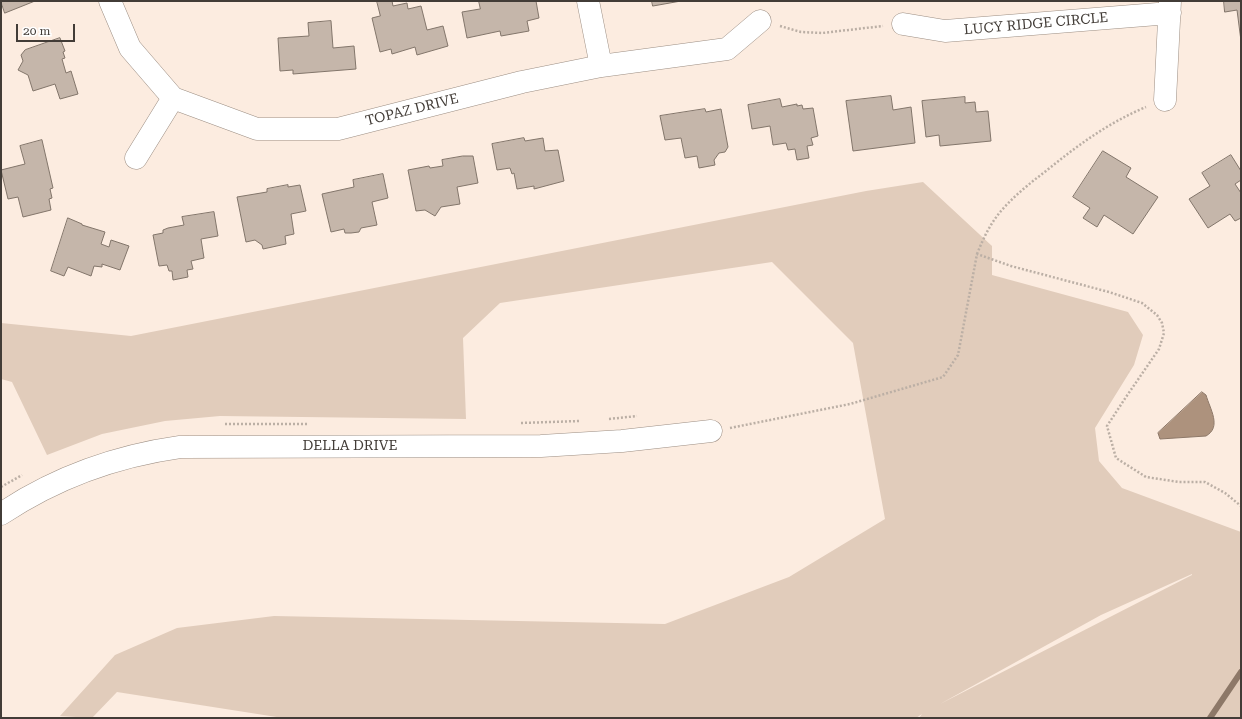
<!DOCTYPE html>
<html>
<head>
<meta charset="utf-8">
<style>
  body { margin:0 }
  #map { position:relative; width:1242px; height:719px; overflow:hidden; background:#fcece0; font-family:"Roboto Serif",serif }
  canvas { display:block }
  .frame { position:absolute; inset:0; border:2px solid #423c37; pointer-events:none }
  .scale { position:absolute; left:16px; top:24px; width:59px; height:18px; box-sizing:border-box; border:2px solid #423c37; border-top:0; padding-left:5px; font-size:12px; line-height:14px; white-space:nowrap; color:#423c37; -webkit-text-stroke:3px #fff; paint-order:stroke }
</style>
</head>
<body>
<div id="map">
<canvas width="1242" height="719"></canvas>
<div class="frame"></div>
<div class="scale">20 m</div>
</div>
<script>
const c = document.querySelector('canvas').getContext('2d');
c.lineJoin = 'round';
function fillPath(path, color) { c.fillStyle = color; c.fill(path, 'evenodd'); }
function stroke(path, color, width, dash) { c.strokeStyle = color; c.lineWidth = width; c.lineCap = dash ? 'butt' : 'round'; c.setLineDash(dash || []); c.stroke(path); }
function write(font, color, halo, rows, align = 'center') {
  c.font = font + ' "Roboto Serif",serif'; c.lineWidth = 3.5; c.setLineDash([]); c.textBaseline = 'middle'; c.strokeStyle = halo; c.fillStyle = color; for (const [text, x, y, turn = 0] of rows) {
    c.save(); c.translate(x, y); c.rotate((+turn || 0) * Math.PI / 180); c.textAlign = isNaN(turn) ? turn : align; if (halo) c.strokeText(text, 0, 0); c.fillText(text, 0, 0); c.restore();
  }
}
const green = new Path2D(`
  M923,182L992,246V275L1128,312L1143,335L1134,365L1095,428L1099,461L1122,488L1241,532V718H919L922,714L916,718H283L117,692L92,718L60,716L115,655L177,628L274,616L665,624L789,577L885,519L853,343L772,262L500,303L463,338L466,419L220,416L165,421L102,434L47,455L12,382L1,379V323L131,336L866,191ZM1192,574V575L940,704L1101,615Z`);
const water = new Path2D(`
  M1202,392L1206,395C1210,409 1222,427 1206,436L1160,439L1158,433Z`);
const stream = new Path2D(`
  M1210,718L1241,672`);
const building = new Path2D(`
  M1,1H35L5,13Z
  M377,1H392L393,6L407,3L408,9L421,6L427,30L443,26L448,46L417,55L415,47L392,54L391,49L380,52L372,18L380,16Z
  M479,1H536L539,18L527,21L529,31L501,36L500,31L467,38L462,12L480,9Z
  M652,1H681L653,6Z
  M1224,1H1241V41L1237,10L1225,12Z
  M331,21L333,48L354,46L356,69L293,74V70L280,71L278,38L309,36L308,23Z
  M60,38L65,51L63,52L65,58L62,59L66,73L71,71L78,94L60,99L55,84L33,91L28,75L18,70L23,61L21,55L25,50Z
  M891,96L893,110L911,107L915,143L853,151L846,101Z
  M965,97V103L975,102L976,112L988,111L991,141L940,146L939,135L926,137L922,101Z
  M780,99L782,107L797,104V106L802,105L803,109L813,108L818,136L811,138L813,145L807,146L809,158L797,160L795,149L788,150L786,143L773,145L770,126L752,129L748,105Z
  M705,109L706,112L721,109L728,147L725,152L719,153L714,160L715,165L699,168L697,156L685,158L681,138L665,140L660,116Z
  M524,138L525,141L543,138L545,151L558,150L564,181L534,189V186L517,189L514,173L512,174L510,168L497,170L492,144Z
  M42,140L53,188L50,189L52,198L49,199L51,210L23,217L18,197L8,199L1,170L25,164L20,146Z
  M1103,151L1131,168L1126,177L1158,197L1133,234L1104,215L1097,227L1083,218L1090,208L1073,197Z
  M1231,155L1241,171V180L1235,184L1241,193V218L1235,221L1230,214L1208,228L1189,199L1210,186L1202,173Z
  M463,156H473L478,183L457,187L460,204L441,207L435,216L425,210L416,211L408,170L429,166L430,168L443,166L442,160Z
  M383,174L388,198L372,202L377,225L361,228L359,232L351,233H345L344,229L331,232L322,194L354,187L353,180Z
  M288,185V187L300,185L306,211L291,214L294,234L285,236L286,244L263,249L262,245L255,240L246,242L237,197L267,192V189Z
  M214,212L218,236L201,239L204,258L191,261L193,269L187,270L188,277L173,280L172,271H169L167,265L159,266L153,235L163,233V230L168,228L184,225L182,217Z
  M68,218L82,224V225L105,232L101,244L109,247L111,240L129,246L120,270L102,264V267L94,266L91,276L68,267L64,276L51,271Z`);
const path = new Path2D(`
  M780,26L801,32L822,33L883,26
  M977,254C983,239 990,224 1001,211C1014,196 1030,183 1046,171C1078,145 1108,123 1146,107
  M609,419L637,416
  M521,423L580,421
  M225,424H308
  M730,428L850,404L943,377L958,355L977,254L1011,266L1109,292L1142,303L1157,315L1162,323L1164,333L1159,349L1126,397L1107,426L1116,458L1146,477L1179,482H1205L1225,493L1241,506
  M1,487L22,475`);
const minor = new Path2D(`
  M110,1L130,48L173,98L257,129H338L522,82L601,66L727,49L760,21
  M588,1L601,66
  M903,24L945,31L1170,13
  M1165,100L1170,1
  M136,158L173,98
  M1,514C55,478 116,456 180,447L541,446L622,441L711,431`);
const streetNames = [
  ["LUCY RIDGE CIRCLE",1036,24,-5],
  ["TOPAZ DRIVE",412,110,-14],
  ["DELLA DRIVE",350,446]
];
fillPath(green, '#e1ccbb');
fillPath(water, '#ad927d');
stroke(water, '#8d7868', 1);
stroke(stream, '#8d7868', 6);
fillPath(building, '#c5b6aa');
stroke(building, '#82756a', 1);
stroke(minor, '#9c8e83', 23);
stroke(path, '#bbafa5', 2.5, [2, 2]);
stroke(minor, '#fff', 22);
write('14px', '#423c37', '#fff', streetNames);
</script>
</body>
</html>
